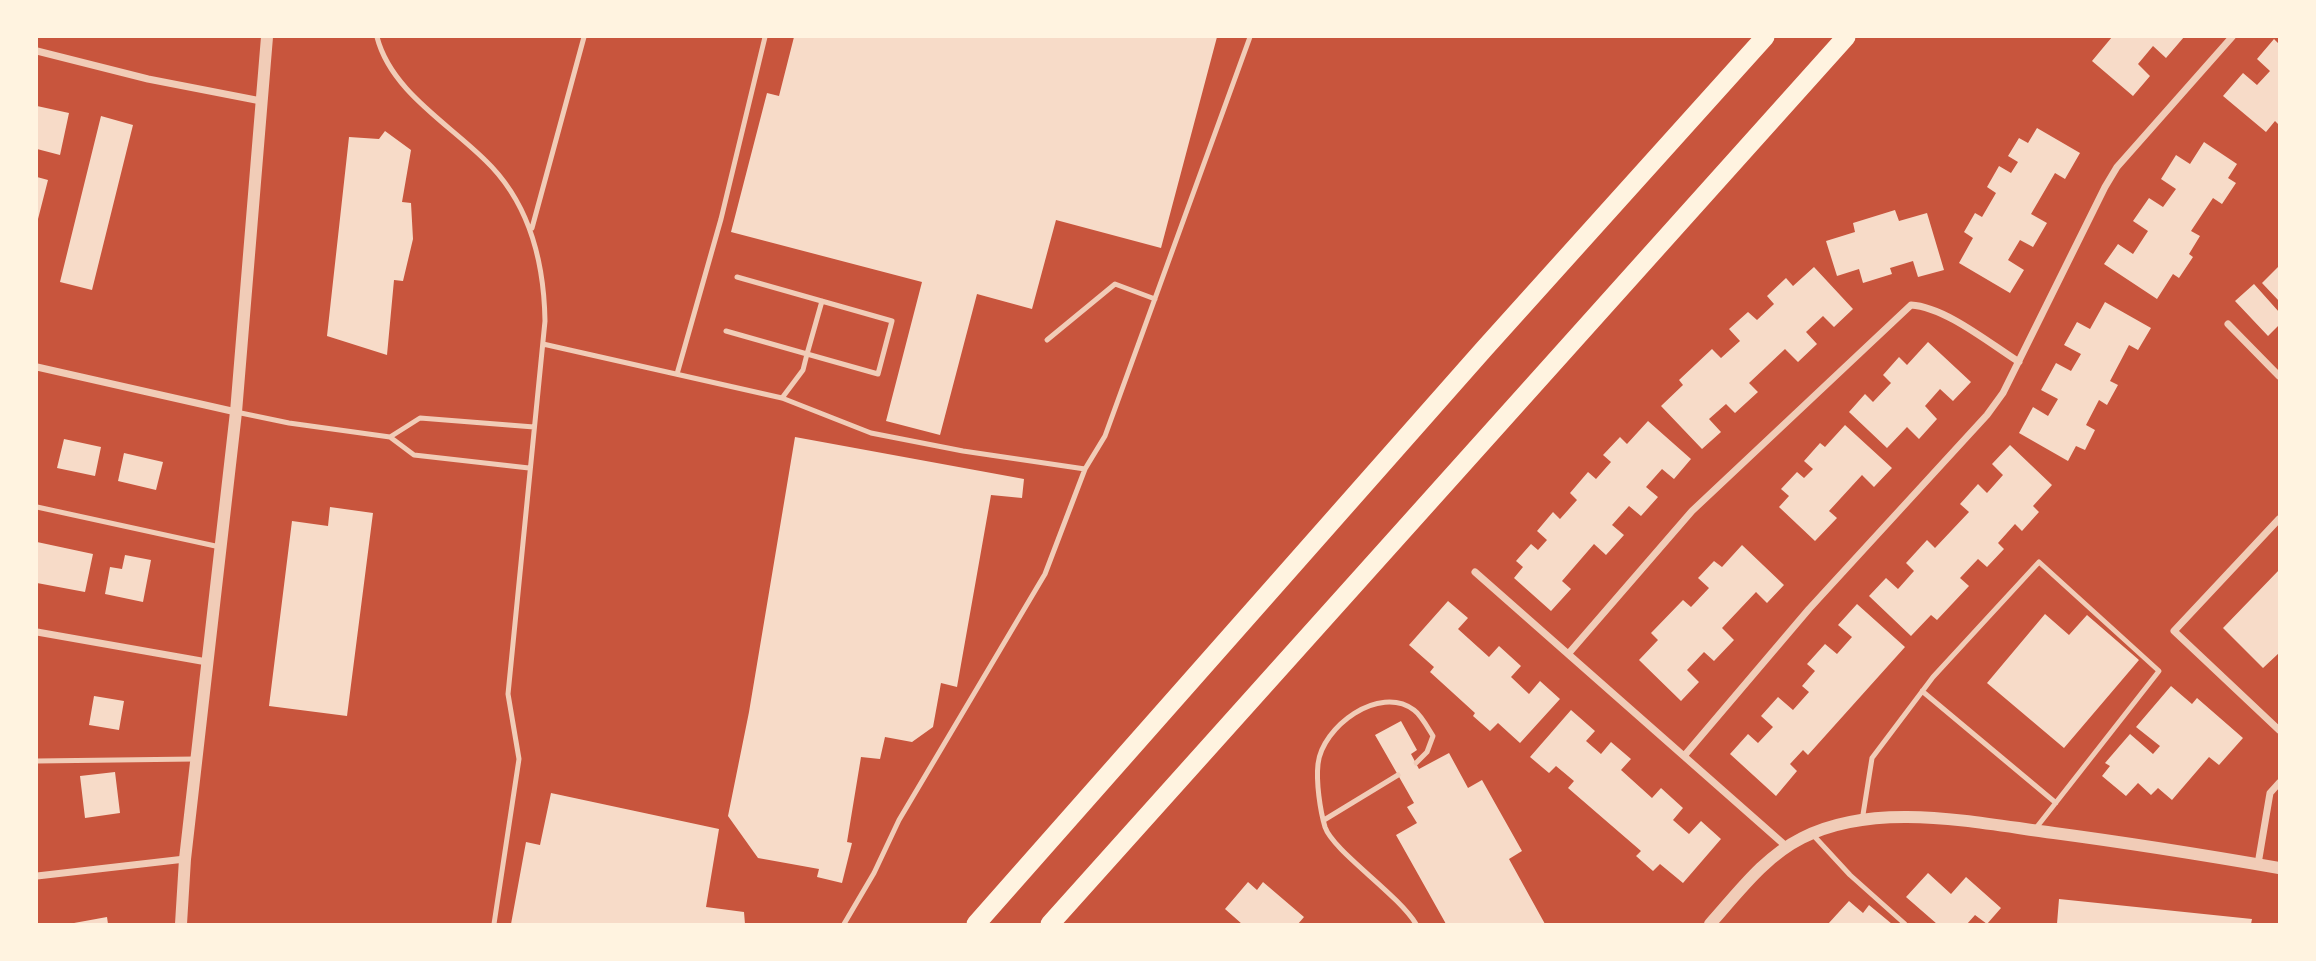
<!DOCTYPE html>
<html>
<head>
<meta charset="utf-8">
<style>
  body { margin:0 }
  #map { position:relative; width:2316px; height:961px; overflow:hidden; background:#c8553d; font-family:"Noto Sans",sans-serif }
  canvas { display:block }
  .frame { position:absolute; inset:0; border:38px solid #fff3e0; pointer-events:none }
</style>
</head>
<body>
<div id="map">
<canvas width="2316" height="961"></canvas>
<div class="frame"></div>
</div>
<script>
const c = document.querySelector('canvas').getContext('2d');
c.lineJoin = 'round';
function fillPath(path, color) { c.fillStyle = color; c.fill(path, 'evenodd'); }
function stroke(path, color, width, dash) { c.strokeStyle = color; c.lineWidth = width; c.lineCap = dash ? 'butt' : 'round'; c.setLineDash(dash || []); c.stroke(path); }
const building = new Path2D(`
  M794,37H1217L1161,248L1056,220L1032,309L977,294L940,435L886,421L922,282L731,232L767,93L779,96Z
  M2112,37H2184L2166,58L2153,46L2138,64L2150,76L2133,96L2092,61Z
  M2274,39L2279,44V125L2275,121L2266,132L2223,96L2243,73L2257,85L2270,71L2257,59Z
  M37,106L69,113L60,155L37,149Z
  M101,116L133,125L92,290L60,282Z
  M2037,128L2080,153L2065,179L2055,173L2031,214L2047,223L2033,247L2020,240L2008,260L2024,270L2010,293L1959,263L1973,238L1964,232L1975,213L1982,217L1996,193L1987,187L1999,166L2011,173L2018,162L2008,156L2019,138L2028,143Z
  M385,131L411,150L402,202L411,203L413,239L403,281L394,280L387,355L327,336L349,137L379,139Z
  M2204,142L2237,164L2228,178L2236,183L2222,204L2213,198L2191,231L2200,236L2189,254L2193,257L2179,278L2173,274L2157,299L2104,264L2118,244L2133,254L2148,231L2133,221L2149,198L2163,207L2176,189L2161,179L2176,155L2190,164Z
  M37,177L48,180L38,219L37,218Z
  M1895,210L1899,221L1927,213L1944,270L1918,277L1913,261L1890,268L1892,274L1863,283L1859,269L1837,276L1826,241L1855,232L1853,223Z
  M2279,266V301L2262,283Z
  M1814,267L1853,309L1834,327L1823,316L1806,332L1817,344L1798,362L1785,349L1749,383L1758,392L1735,413L1726,404L1709,419L1721,432L1702,449L1661,406L1683,385L1679,380L1712,349L1721,358L1740,341L1729,329L1748,312L1757,320L1774,304L1767,296L1786,278L1793,286Z
  M2254,284L2279,312V325L2268,336L2235,301Z
  M2105,302L2151,328L2138,350L2129,345L2110,381L2118,385L2107,405L2099,400L2086,425L2095,430L2085,450L2076,446L2068,461L2019,433L2033,407L2048,416L2058,399L2041,390L2056,363L2071,371L2081,354L2064,345L2077,322L2090,329Z
  M1928,342L1971,382L1953,401L1940,389L1925,406L1937,419L1919,439L1907,427L1887,448L1849,412L1865,394L1873,402L1891,383L1883,375L1899,357L1907,365Z
  M1648,421L1691,459L1674,479L1662,469L1646,487L1658,497L1641,516L1629,506L1612,525L1624,535L1606,555L1594,544L1562,581L1571,589L1551,611L1514,578L1523,567L1516,561L1531,544L1538,550L1547,540L1537,531L1553,512L1560,519L1577,500L1570,493L1588,472L1596,479L1611,462L1603,455L1620,437L1627,444Z
  M1845,425L1892,468L1874,487L1862,475L1829,511L1837,518L1815,541L1779,507L1789,496L1781,489L1797,472L1804,478L1813,469L1804,461L1820,443L1825,447Z
  M795,437L1024,479L1022,498L991,495L957,687L941,683L933,727L912,742L885,737L880,759L861,757L847,842L852,843L842,883L817,877L819,869L758,858L728,816L749,712Z
  M64,439L101,447L95,476L57,468Z
  M2010,445L2052,485L2033,506L2039,512L2022,531L2015,524L1998,543L2004,549L1987,567L1978,559L1960,578L1969,586L1937,620L1931,615L1911,636L1869,596L1886,578L1898,589L1914,571L1906,563L1927,540L1935,548L1969,512L1960,504L1978,484L1987,493L2003,475L1992,464Z
  M124,453L163,462L156,490L118,481Z
  M330,507L373,513L347,716L269,706L292,521L328,526Z
  M37,542L93,554L85,592L37,583Z
  M1742,545L1784,585L1767,603L1756,592L1722,628L1734,640L1714,661L1704,652L1687,670L1699,682L1681,701L1639,660L1658,640L1651,633L1683,600L1691,607L1709,588L1698,578L1714,561L1722,567Z
  M125,555L151,560L143,602L105,594L110,567L122,569Z
  M2279,570V653L2263,668L2223,628Z
  M1448,601L1468,618L1458,629L1489,657L1499,646L1521,666L1511,677L1529,694L1540,681L1560,699L1520,743L1498,723L1490,731L1473,716L1475,713L1430,672L1434,667L1409,645Z
  M1857,604L1905,647L1808,755L1803,750L1790,764L1797,771L1776,796L1730,754L1748,734L1758,743L1773,727L1761,716L1778,697L1793,710L1809,692L1802,686L1815,671L1807,664L1825,644L1837,654L1852,637L1838,625Z
  M2045,614L2069,635L2087,615L2139,660L2064,748L1987,683Z
  M2171,686L2192,704L2197,698L2243,738L2219,765L2209,757L2172,800L2158,788L2151,795L2138,783L2126,796L2102,776L2110,766L2105,763L2130,734L2153,754L2160,746L2136,727Z
  M94,696L124,701L119,730L89,725Z
  M1571,710L1595,731L1586,741L1601,754L1611,742L1631,759L1621,770L1652,798L1661,788L1683,808L1673,820L1689,834L1701,821L1721,839L1683,883L1660,864L1653,871L1636,856L1641,851L1568,788L1574,781L1556,766L1549,773L1530,757Z
  M1401,721L1417,750L1411,754L1419,769L1449,753L1468,788L1482,780L1522,851L1509,859L1545,924H1446L1396,835L1417,823L1407,807L1414,803L1375,735Z
  M115,772L120,813L85,818L80,776Z
  M551,793L719,829L706,907L744,912L745,924H511L526,842L540,845Z
  M1928,873L1951,894L1966,877L2001,908L1987,924L1975,915L1967,924H1937L1906,897Z
  M1248,882L1257,890L1263,882L1304,917L1298,924H1242L1225,909Z
  M2059,899L2252,919L2251,924H2057Z
  M1849,901L1863,913L1869,905L1892,924H1828Z
  M107,917L108,924H74V923Z`);
const service = new Path2D(`
  M377,37C391,91 448,123 485,160C530,203 544,261 545,321L508,694L519,759L494,924
  M532,228L584,37
  M737,277L892,321L878,374L807,354L803,370L782,398
  M726,331L807,354L822,301
  M1047,340L1115,284L1155,299
  M543,344L782,398L871,433L963,451L1085,469L1045,574L899,820L874,873L844,924
  M677,374L721,219L765,37
  M236,412L289,423L390,437L414,455L529,468
  M390,437L420,418L534,427
  M1085,469L1105,436L1250,37
  M37,507L220,547
  M1922,691L2056,803
  M37,761L195,759
  M1324,820L1398,775
  M1862,821L1872,758L1933,677L2039,562L2159,671L2036,828
  M1814,836L1850,875L1905,924
  M1416,924C1398,894 1333,851 1325,827C1320,810 1316,782 1318,764C1322,727 1379,684 1414,710C1421,715 1428,728 1433,736L1427,752L1416,763`);
const minor = new Path2D(`
  M37,51L148,79L261,101
  M2228,324L2279,376
  M37,367L236,412
  M2279,519L2174,631L2279,730
  M1475,572L1787,847
  M37,632L207,662
  M1569,653L1692,511L1911,305C1945,307 1989,343 2019,362
  M1684,756L1809,609L1987,415L2003,393L2105,187L2117,167L2232,37
  M2258,864L2270,793L2279,783
  M37,876L185,859`);
const tertiary = new Path2D(`
  M181,924L185,859L236,412L267,37
  M1710,924C1738,893 1764,857 1802,838C1876,800 1976,823 2054,833C2129,843 2204,855 2279,868`);
const trunk = new Path2D(`
  M976,924L1484,349L1765,37
  M1050,924L1846,37`);
fillPath(building, '#f7dbc8');
stroke(service, '#f1ccb7', 5);
stroke(minor, '#f1ccb7', 7);
stroke(tertiary, '#f1ccb7', 12);
stroke(trunk, '#fff3e0', 19);
</script>
</body>
</html>
